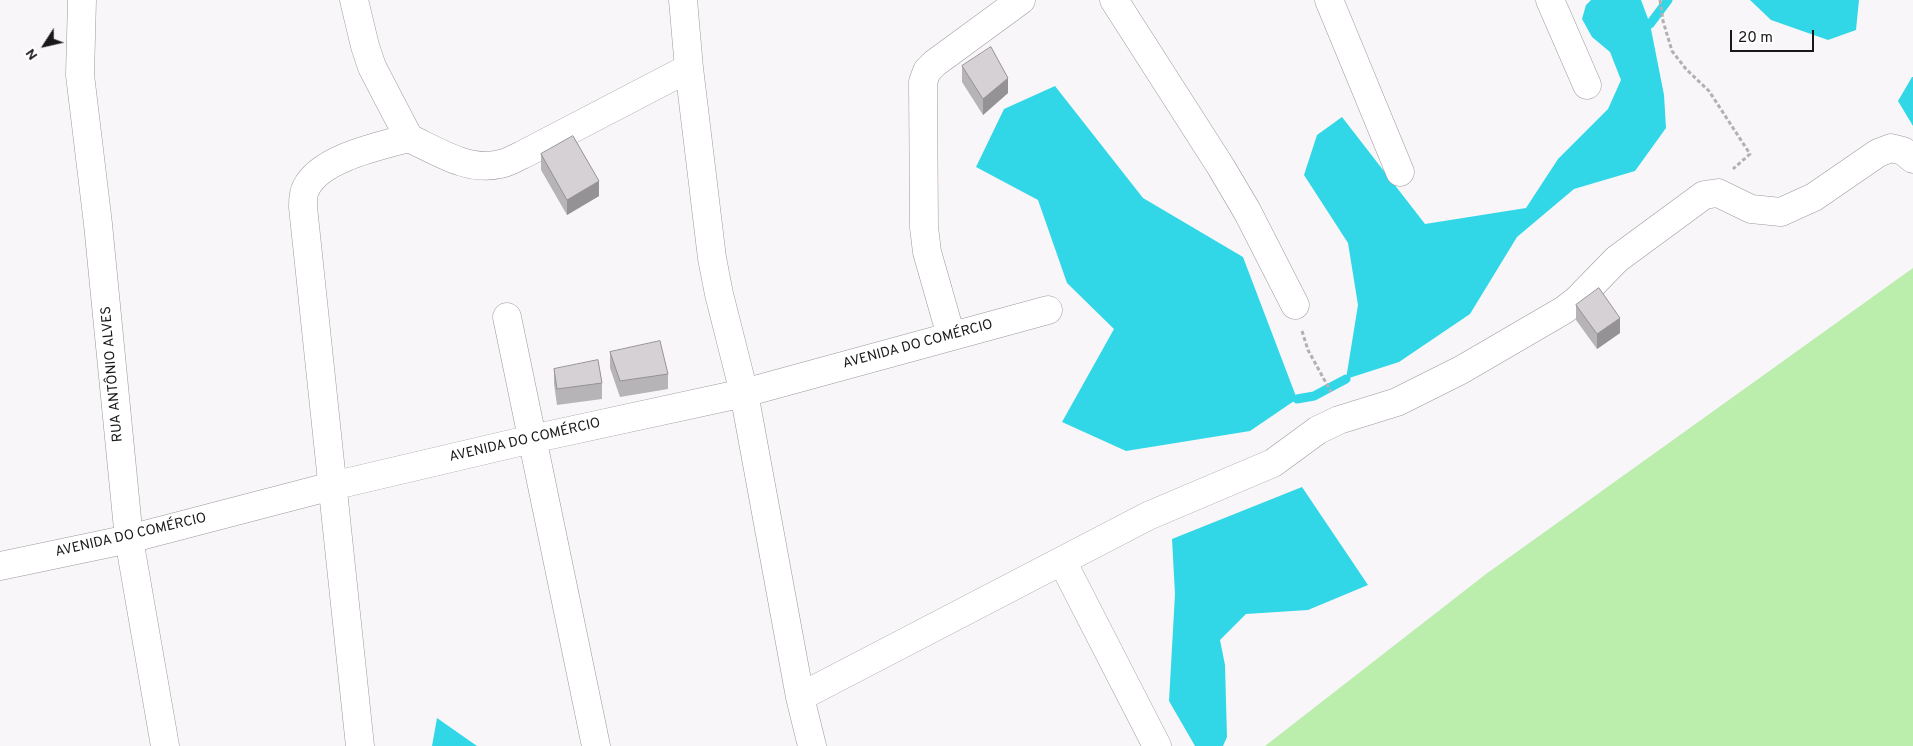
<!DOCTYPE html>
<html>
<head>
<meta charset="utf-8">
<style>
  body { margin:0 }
  #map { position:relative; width:1913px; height:746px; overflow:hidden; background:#f9f6fa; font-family:Overpass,sans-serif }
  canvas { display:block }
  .north { position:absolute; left:20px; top:20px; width:50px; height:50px; -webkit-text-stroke:4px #fff; paint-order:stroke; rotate:235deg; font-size:14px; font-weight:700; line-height:20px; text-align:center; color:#191819 }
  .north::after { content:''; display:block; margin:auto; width:18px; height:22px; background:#191819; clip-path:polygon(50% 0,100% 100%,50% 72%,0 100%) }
  .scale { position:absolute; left:1730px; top:30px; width:84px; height:22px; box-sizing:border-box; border:2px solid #191819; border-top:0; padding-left:6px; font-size:15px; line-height:18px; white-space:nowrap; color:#191819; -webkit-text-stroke:4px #fff; paint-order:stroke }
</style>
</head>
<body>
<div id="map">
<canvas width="1913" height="746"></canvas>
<div class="north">N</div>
<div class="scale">20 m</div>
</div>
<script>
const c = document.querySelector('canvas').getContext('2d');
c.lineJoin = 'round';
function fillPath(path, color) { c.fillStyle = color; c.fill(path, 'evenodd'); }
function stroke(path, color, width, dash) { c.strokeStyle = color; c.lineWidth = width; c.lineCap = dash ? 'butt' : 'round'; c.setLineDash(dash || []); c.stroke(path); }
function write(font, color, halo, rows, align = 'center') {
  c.font = font + ' Overpass,sans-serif'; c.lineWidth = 4.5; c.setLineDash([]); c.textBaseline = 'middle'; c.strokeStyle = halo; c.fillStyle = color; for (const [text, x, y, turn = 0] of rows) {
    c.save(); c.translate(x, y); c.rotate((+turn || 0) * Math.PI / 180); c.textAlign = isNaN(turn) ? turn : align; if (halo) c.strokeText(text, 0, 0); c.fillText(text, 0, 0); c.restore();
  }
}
const green = new Path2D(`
  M1913,268V746H1265L1486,574Z`);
const water = new Path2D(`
  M1591,0H1641L1650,24L1664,95L1666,128L1635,171L1574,189L1517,237L1470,314L1399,362L1346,379L1358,305L1348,243L1304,175L1317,135L1342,117L1425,224L1526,208L1558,159L1608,109L1621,80L1610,52L1592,37L1582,19L1586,5Z
  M1750,0H1859L1856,30L1828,40L1771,20Z
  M1912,77H1913V126L1898,101Z
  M1055,86L1143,198L1243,257L1297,399L1250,431L1126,451L1062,422L1114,329L1067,283L1038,200L976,167L1004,109Z
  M1302,487L1368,585L1308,610L1246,614L1220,640L1225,665L1227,737L1223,746H1195L1169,701L1175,594L1172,539Z
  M437,718L477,746H432Z`);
const stream = new Path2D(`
  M1650,24L1668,0
  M1297,399L1314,396L1346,379`);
const path = new Path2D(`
  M1660,0L1663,21L1672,51L1686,69L1709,91L1750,154L1733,169
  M1302,331L1308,350L1331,392`);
const minor = new Path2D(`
  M82,0L80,75L98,224L129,539L165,746
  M354,0L365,46L372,67L409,138
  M683,0L689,68L712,258L719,294L744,393L800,697L812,746
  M1114,0L1221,167L1247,211L1295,305
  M1329,0L1400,172
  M1550,0L1587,85
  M507,317L596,746
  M951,336L927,252L924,227L923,82L927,71L935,63L1021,0
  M1062,561L1157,746
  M0,566L129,539L332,486L532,439L744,393L1048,310
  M800,697L1148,516L1273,463L1318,430L1339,420L1397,402L1461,370L1564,310L1577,300L1617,259L1704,195L1718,193L1751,209L1781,212L1814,197L1878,153L1891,148L1903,151L1913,159
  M360,746L303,207C303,201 303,193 306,188C320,158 380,146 409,138C437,151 468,172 500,164C508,163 515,158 522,155L689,68`);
const wall = new Path2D(`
  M962,66L1008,93L983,115L962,82Z
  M541,154L599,196L567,215L541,170Z
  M1576,305L1620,333L1597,349L1576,320Z
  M610,352L668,374V389L620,397L610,368Z
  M554,369L602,383V399L557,405L554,384Z`);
const shadedWall = new Path2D(`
  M1008,78V93L983,115V99Z
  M599,181V196L567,215V200Z
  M1620,318V333L1597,349V334Z`);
const building = new Path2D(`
  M991,47L1008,78L983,99L962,66Z
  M573,136L599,181L567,200L541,154Z
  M1599,288L1620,318L1597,334L1576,305Z
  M660,341L668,374L620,381L610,352Z
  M598,360L602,383L557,389L554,369Z`);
const streetNames = [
  ["AVENIDA DO COMÉRCIO",918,345,-15],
  ["RUA ANTÔNIO ALVES",113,374,-95],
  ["AVENIDA DO COMÉRCIO",525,441,-13],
  ["AVENIDA DO COMÉRCIO",131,536,-13]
];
fillPath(green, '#bbedad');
fillPath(water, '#32d7e7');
stroke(stream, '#32d7e7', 9);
stroke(minor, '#9c999d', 29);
stroke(path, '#b2b0b3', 3, [4, 2.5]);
stroke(minor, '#fff', 28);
fillPath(wall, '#b7b4b7');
fillPath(shadedWall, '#959295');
fillPath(building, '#d5d1d5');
stroke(building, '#959295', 1);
write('14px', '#191819', '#fff', streetNames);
</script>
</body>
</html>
